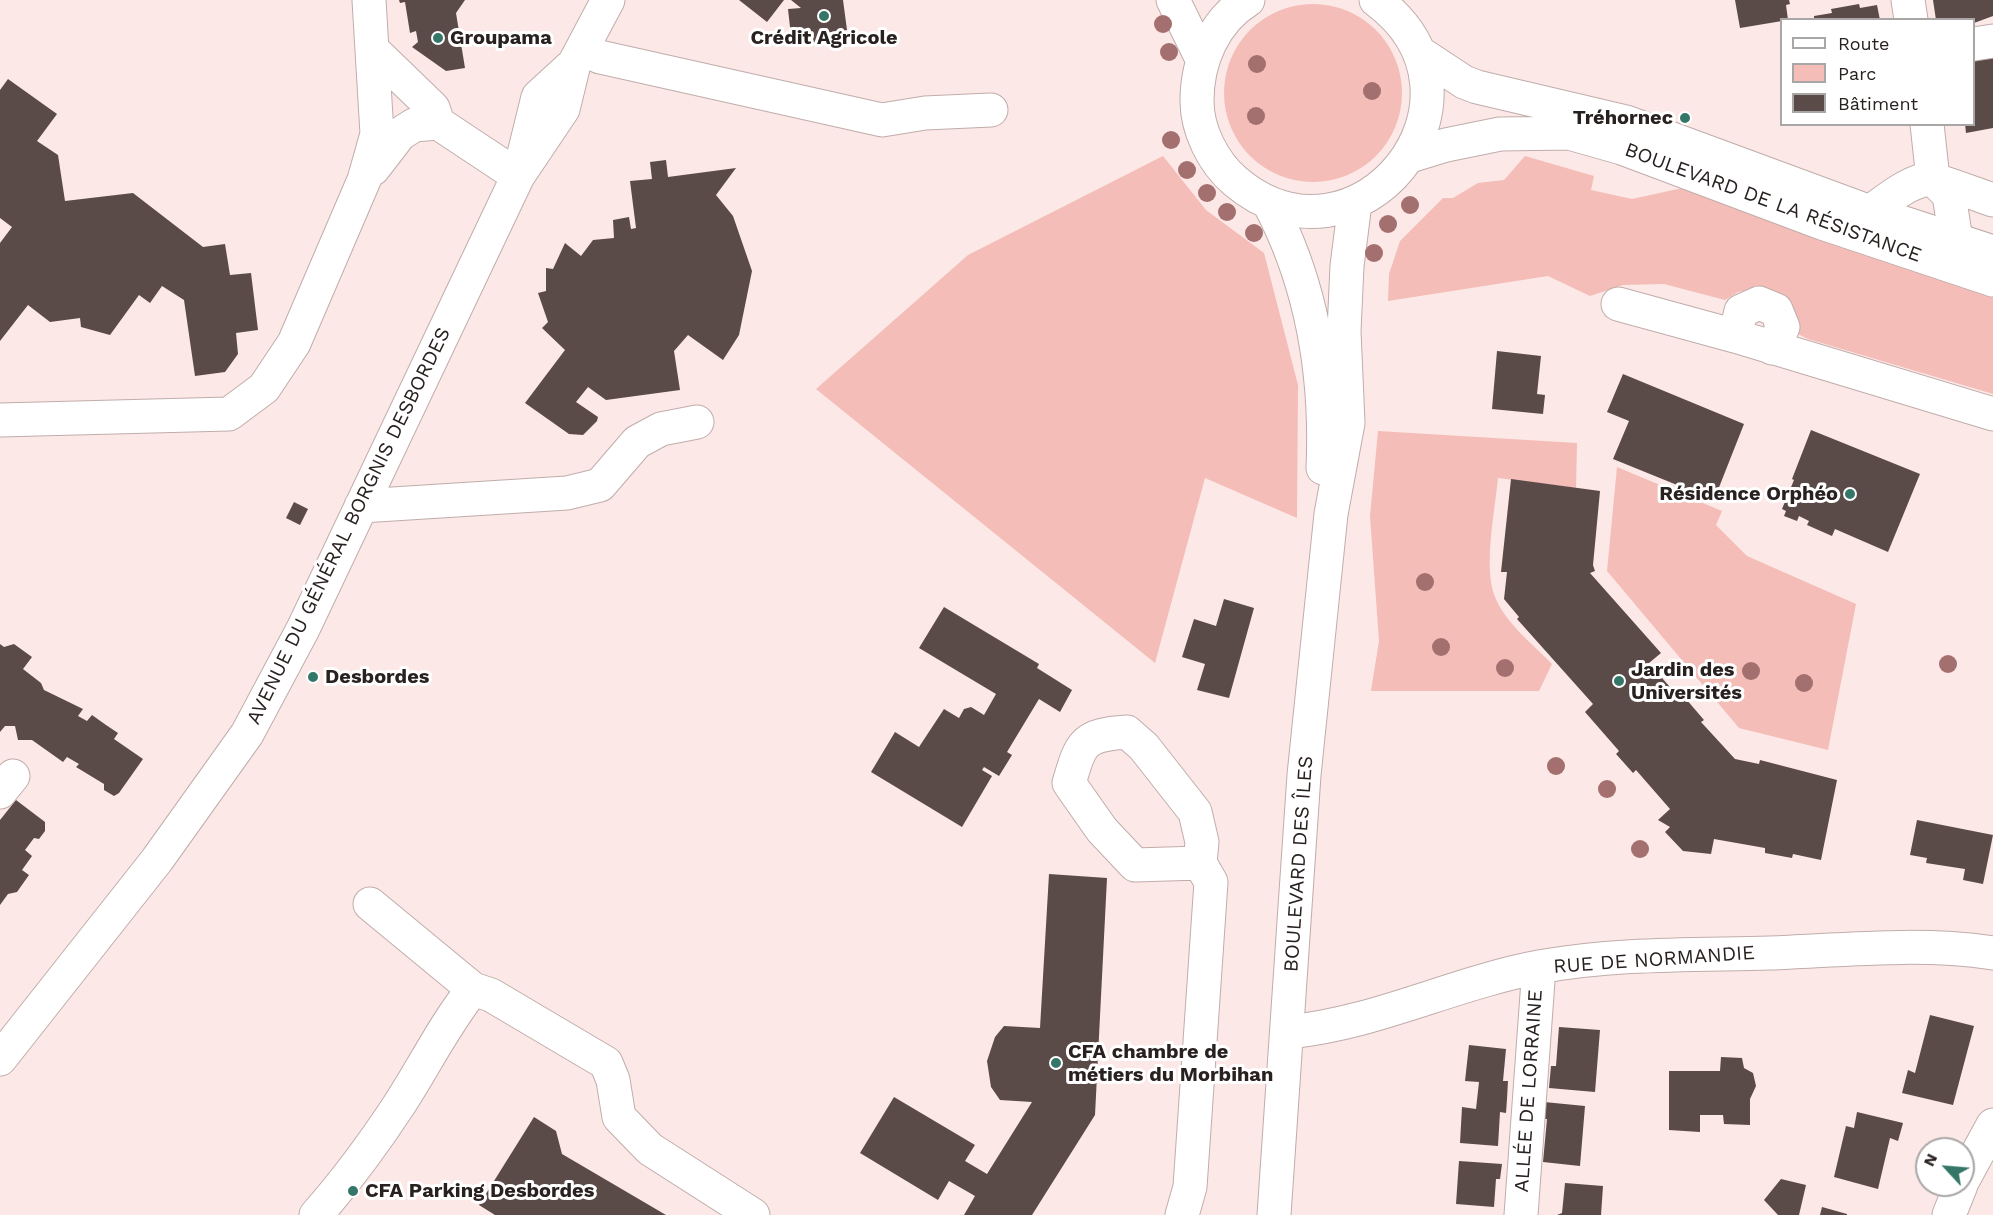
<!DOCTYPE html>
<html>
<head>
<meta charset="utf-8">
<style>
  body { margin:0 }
  #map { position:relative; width:1993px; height:1215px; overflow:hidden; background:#fce8e6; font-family:"Work Sans",sans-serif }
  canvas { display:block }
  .legend { position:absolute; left:1780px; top:18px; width:195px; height:108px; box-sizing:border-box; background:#fff; border:2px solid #a9a6a6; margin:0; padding:8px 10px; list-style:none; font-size:18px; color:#282120 }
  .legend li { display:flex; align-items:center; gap:12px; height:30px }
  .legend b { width:30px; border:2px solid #a9a6a6 }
  .north { position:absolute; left:1915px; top:1137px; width:60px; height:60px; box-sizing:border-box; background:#fff; border:2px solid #a9a6a6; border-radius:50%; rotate:296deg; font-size:16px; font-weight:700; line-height:24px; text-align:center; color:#282120 }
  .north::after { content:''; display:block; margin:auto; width:21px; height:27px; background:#347667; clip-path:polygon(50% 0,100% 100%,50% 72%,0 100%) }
</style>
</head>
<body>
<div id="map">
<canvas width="1993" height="1215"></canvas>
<ul class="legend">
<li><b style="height:8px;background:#fff"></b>Route</li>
<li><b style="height:16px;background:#f4bdb7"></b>Parc</li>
<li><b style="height:16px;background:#5a4a48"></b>Bâtiment</li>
</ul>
<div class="north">N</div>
</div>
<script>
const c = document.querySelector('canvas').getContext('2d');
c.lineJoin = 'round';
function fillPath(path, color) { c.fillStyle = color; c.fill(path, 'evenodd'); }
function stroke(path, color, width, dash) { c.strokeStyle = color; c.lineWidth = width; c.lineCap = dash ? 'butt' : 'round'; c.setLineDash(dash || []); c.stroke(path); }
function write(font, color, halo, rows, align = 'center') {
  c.font = font + ' "Work Sans",sans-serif'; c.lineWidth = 6; c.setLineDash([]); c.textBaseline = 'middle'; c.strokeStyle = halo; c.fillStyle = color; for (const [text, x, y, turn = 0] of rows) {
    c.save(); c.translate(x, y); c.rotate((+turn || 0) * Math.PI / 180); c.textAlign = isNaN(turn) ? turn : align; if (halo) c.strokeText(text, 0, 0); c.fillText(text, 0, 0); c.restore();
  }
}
const green = new Path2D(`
  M1224 93a89 89 0 1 1 178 0a89 89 0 1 1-178 0Z
  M1163,156L1206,210L1264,253L1298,385L1297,518L1205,478L1155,663L816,389L968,255Z
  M1525,156L1594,176L1591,190L1632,199L1687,187L1993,292V394L1808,339L1798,334L1763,287L1738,292L1725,300L1664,284L1623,285L1590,296L1548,276L1388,301L1389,274L1400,241L1443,198H1453L1478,183L1504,180Z
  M1378,431L1577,443L1576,488L1498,478C1495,510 1483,568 1495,597C1506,624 1533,644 1552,664L1539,691H1371L1379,641L1370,516Z
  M1617,467L1722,511L1716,525L1747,556L1856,604L1828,750L1739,728L1607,571Z`);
const building = new Path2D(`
  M399,0H465L456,13L465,68L446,71L412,47L418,42L416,31L410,33L405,2L400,3Z
  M739,0H784L767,22Z
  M791,0H843L847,30L825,33L826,41L792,45L788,9L801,8Z
  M1735,0H1789L1790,4L1786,5L1788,20L1740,28Z
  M1933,0H1993V16L1974,23V20H1936Z
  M1859,4L1860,8L1877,5L1880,20H1814V16L1832,13L1831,9Z
  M1993,57V128L1966,133L1965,124H1974V61Z
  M8,79L57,114L37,141L58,155L65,201L133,193L203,247L225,244L230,275L251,273L258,330L236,333L238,354L225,372L195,376L184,300L162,286L150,303L139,295L110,335L81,327L80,318L50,322L28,305L0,341V243L12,227L0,218V90Z
  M666,160L668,177L736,168L716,195L733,216L752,271L739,335L723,360L688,335L674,351L680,390L606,400L588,387L576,402L598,417L597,421L583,435L569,434L525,403L565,350L542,328L548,322L538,293L546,291V268L553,269L565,243L581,256L593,240L614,238L613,220L629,217L631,229L636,228L630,181L652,179L650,162Z
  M1497,351L1541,356L1537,394L1545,395L1543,414L1492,409Z
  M1623,374L1744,424L1714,500L1613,459L1629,421L1607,412Z
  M1811,430L1920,474L1888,552L1835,529L1832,536L1807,525L1809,521L1799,516L1797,521L1784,516L1786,511L1782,509L1794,480L1792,479Z
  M1511,479L1600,491L1593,565L1595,571L1590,573L1661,653L1649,663L1683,702L1686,699L1704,720L1701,722L1735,759L1759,764L1760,760L1837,780L1821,860L1793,854L1792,858L1765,853V848L1714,839L1711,854L1683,851L1665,832L1670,827L1658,820L1670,809L1636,770L1633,773L1616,754L1619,751L1585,712L1593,704L1517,619L1519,617L1504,599L1507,572H1501Z
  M294,502L308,509L300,525L286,518Z
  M1224,599L1254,608L1229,698L1197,690L1205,664L1182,657L1194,619L1216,626Z
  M944,607L1039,664L1037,668L1072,690L1060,712L1039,699L1007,752L1012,755L999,776L984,767L982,770L992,776L962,827L871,772L895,732L919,747L944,709L959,718L964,709L971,707L984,715L996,694L919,648Z
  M0,644L4,647L14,644L32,657L23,669L41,683L44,690L83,709L78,716L87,721L92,715L106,725L118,733L114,739L143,759L119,793L114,796L104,790V784L76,767L79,764L67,757L63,762L32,740H18L15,726H5L0,732Z
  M16,800L45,822V831L39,839L34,838L25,850L32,856L22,870L29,875L17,892L8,894L0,905V820Z
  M1917,820L1993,835L1983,884L1963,880L1965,869L1926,863L1927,858L1910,855Z
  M1049,874L1107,878L1095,1115L1032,1215H964L975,1196L949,1181L938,1200L860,1153L894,1097L975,1145L965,1161L987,1174L1032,1102L1000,1100L991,1087L987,1061L995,1037L1004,1026L1040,1028Z
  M1930,1015L1974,1026L1953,1105L1902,1093L1908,1070L1915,1073Z
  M1559,1027L1600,1030L1595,1092L1549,1088L1551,1066H1556Z
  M1469,1045L1506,1049L1503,1081H1508L1507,1099L1506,1113L1500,1112L1498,1146L1460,1143L1462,1107L1476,1109L1479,1082L1465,1081Z
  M1721,1057L1742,1058L1744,1068L1753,1073L1756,1086L1750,1099V1125L1724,1124L1723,1115H1700V1132L1669,1130V1071H1720Z
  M1544,1102L1585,1106L1580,1166L1543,1162L1547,1119H1542Z
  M1857,1112L1903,1123L1898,1141L1890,1138L1878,1189L1834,1177L1846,1126L1854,1128Z
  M534,1117L556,1131L562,1154L666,1215H495L479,1205Z
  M1459,1161L1502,1164L1500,1179H1496L1494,1207L1456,1204Z
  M1781,1179L1806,1185L1799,1215H1778L1764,1200Z
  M1565,1183L1603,1186L1601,1215H1557L1562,1213Z
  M1822,1207L1847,1214V1215H1820Z`);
const minor = new Path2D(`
  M1908,0L1911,20
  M1974,44L1993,41
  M582,49L600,57L882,120L925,113L991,110
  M373,50L433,108L438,123
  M1927,124L1933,179L1949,195L1956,240
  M524,154L538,97L574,64
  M373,169L400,134L414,125L438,123L518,176
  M1870,212C1887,200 1910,180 1931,179C1936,179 1983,197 1993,200
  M1618,304L1735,336L1993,414
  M1735,336L1741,311L1759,303L1776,310L1783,327L1772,348
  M0,420L229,414L264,388L294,343L364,180L377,134L369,0
  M361,506L567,493L600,485L637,442L661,429L697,422
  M0,792L13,776
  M473,989L491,995L606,1063L613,1080L619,1117L650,1149L753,1215
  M1288,1032C1374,1024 1454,983 1539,967C1614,953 1693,955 1770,953C1844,950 1920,942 1993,953
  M0,1059L157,860L247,734L303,629L518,176L563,109L574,64L608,0
  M1963,1180L1993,1125
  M316,1215C347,1180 374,1143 399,1105C424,1067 444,1025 473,989L370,904
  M1182,1215L1190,1187L1211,882L1200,863L1202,842L1195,812L1144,747L1127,732C1082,735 1081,743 1069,783L1102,830L1135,865L1200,863
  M1521,1215L1539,967
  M1949,1215L1961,1185`);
const major = new Path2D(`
  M1173,0L1202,59
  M1248,0C1214,21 1197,61 1197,101C1197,130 1213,162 1235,181C1357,285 1508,98 1376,0
  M1420,53L1464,82L1477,87L1626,122L1870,212L1993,252
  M1410,156L1446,145L1500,134L1569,133L1622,148L1822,223L1993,280
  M1269,203C1312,284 1327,376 1323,468
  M1274,1215L1304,775L1331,514L1348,423L1344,331L1347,266L1355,203`);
const trees = [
  [1163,24],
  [1169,52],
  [1257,64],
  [1372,91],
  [1256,116],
  [1171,140],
  [1187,170],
  [1207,193],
  [1410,205],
  [1227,212],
  [1388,224],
  [1254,233],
  [1374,253],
  [1425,582],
  [1441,647],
  [1948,664],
  [1505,668],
  [1751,671],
  [1804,683],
  [1556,766],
  [1607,789],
  [1640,849]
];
const markers = [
  [824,16,6,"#347667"],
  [438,38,6,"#347667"],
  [1685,118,6,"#347667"],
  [1850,494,6,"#347667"],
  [313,677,6,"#347667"],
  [1619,681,6,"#347667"],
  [1056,1063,6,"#347667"],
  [353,1191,6,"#347667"]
];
const poiNames = [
  ["Groupama",450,38],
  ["Crédit Agricole",824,38,"center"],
  ["Tréhornec",1673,118,"right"],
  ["Résidence Orphéo",1838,494,"right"],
  ["Jardin des",1631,670],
  ["Universités",1631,693],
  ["Desbordes",325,677],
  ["CFA chambre de",1068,1052],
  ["métiers du Morbihan",1068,1075],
  ["CFA Parking Desbordes",365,1191]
];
const streetNames = [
  ["BOULEVARD DE LA RÉSISTANCE",1773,203,20],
  ["AVENUE DU GÉNÉRAL BORGNIS DESBORDES",349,526,-64],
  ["BOULEVARD DES ÎLES",1299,864,-86],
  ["RUE DE NORMANDIE",1654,960,-4],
  ["ALLÉE DE LORRAINE",1529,1091,-86]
];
fillPath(green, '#f4bdb7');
fillPath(building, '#5a4a48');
stroke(minor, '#c0adab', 35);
stroke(major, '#c0adab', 35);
stroke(minor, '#fff', 33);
stroke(major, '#fff', 33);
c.fillStyle = '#a36f6f';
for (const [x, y] of trees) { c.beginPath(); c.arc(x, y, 9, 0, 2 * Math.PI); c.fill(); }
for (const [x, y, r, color] of markers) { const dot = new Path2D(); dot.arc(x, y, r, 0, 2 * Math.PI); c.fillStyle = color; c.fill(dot); stroke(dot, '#fff', 2); }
write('bold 20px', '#282120', '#fff', poiNames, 'left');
write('20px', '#282120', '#fff', streetNames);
</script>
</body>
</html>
